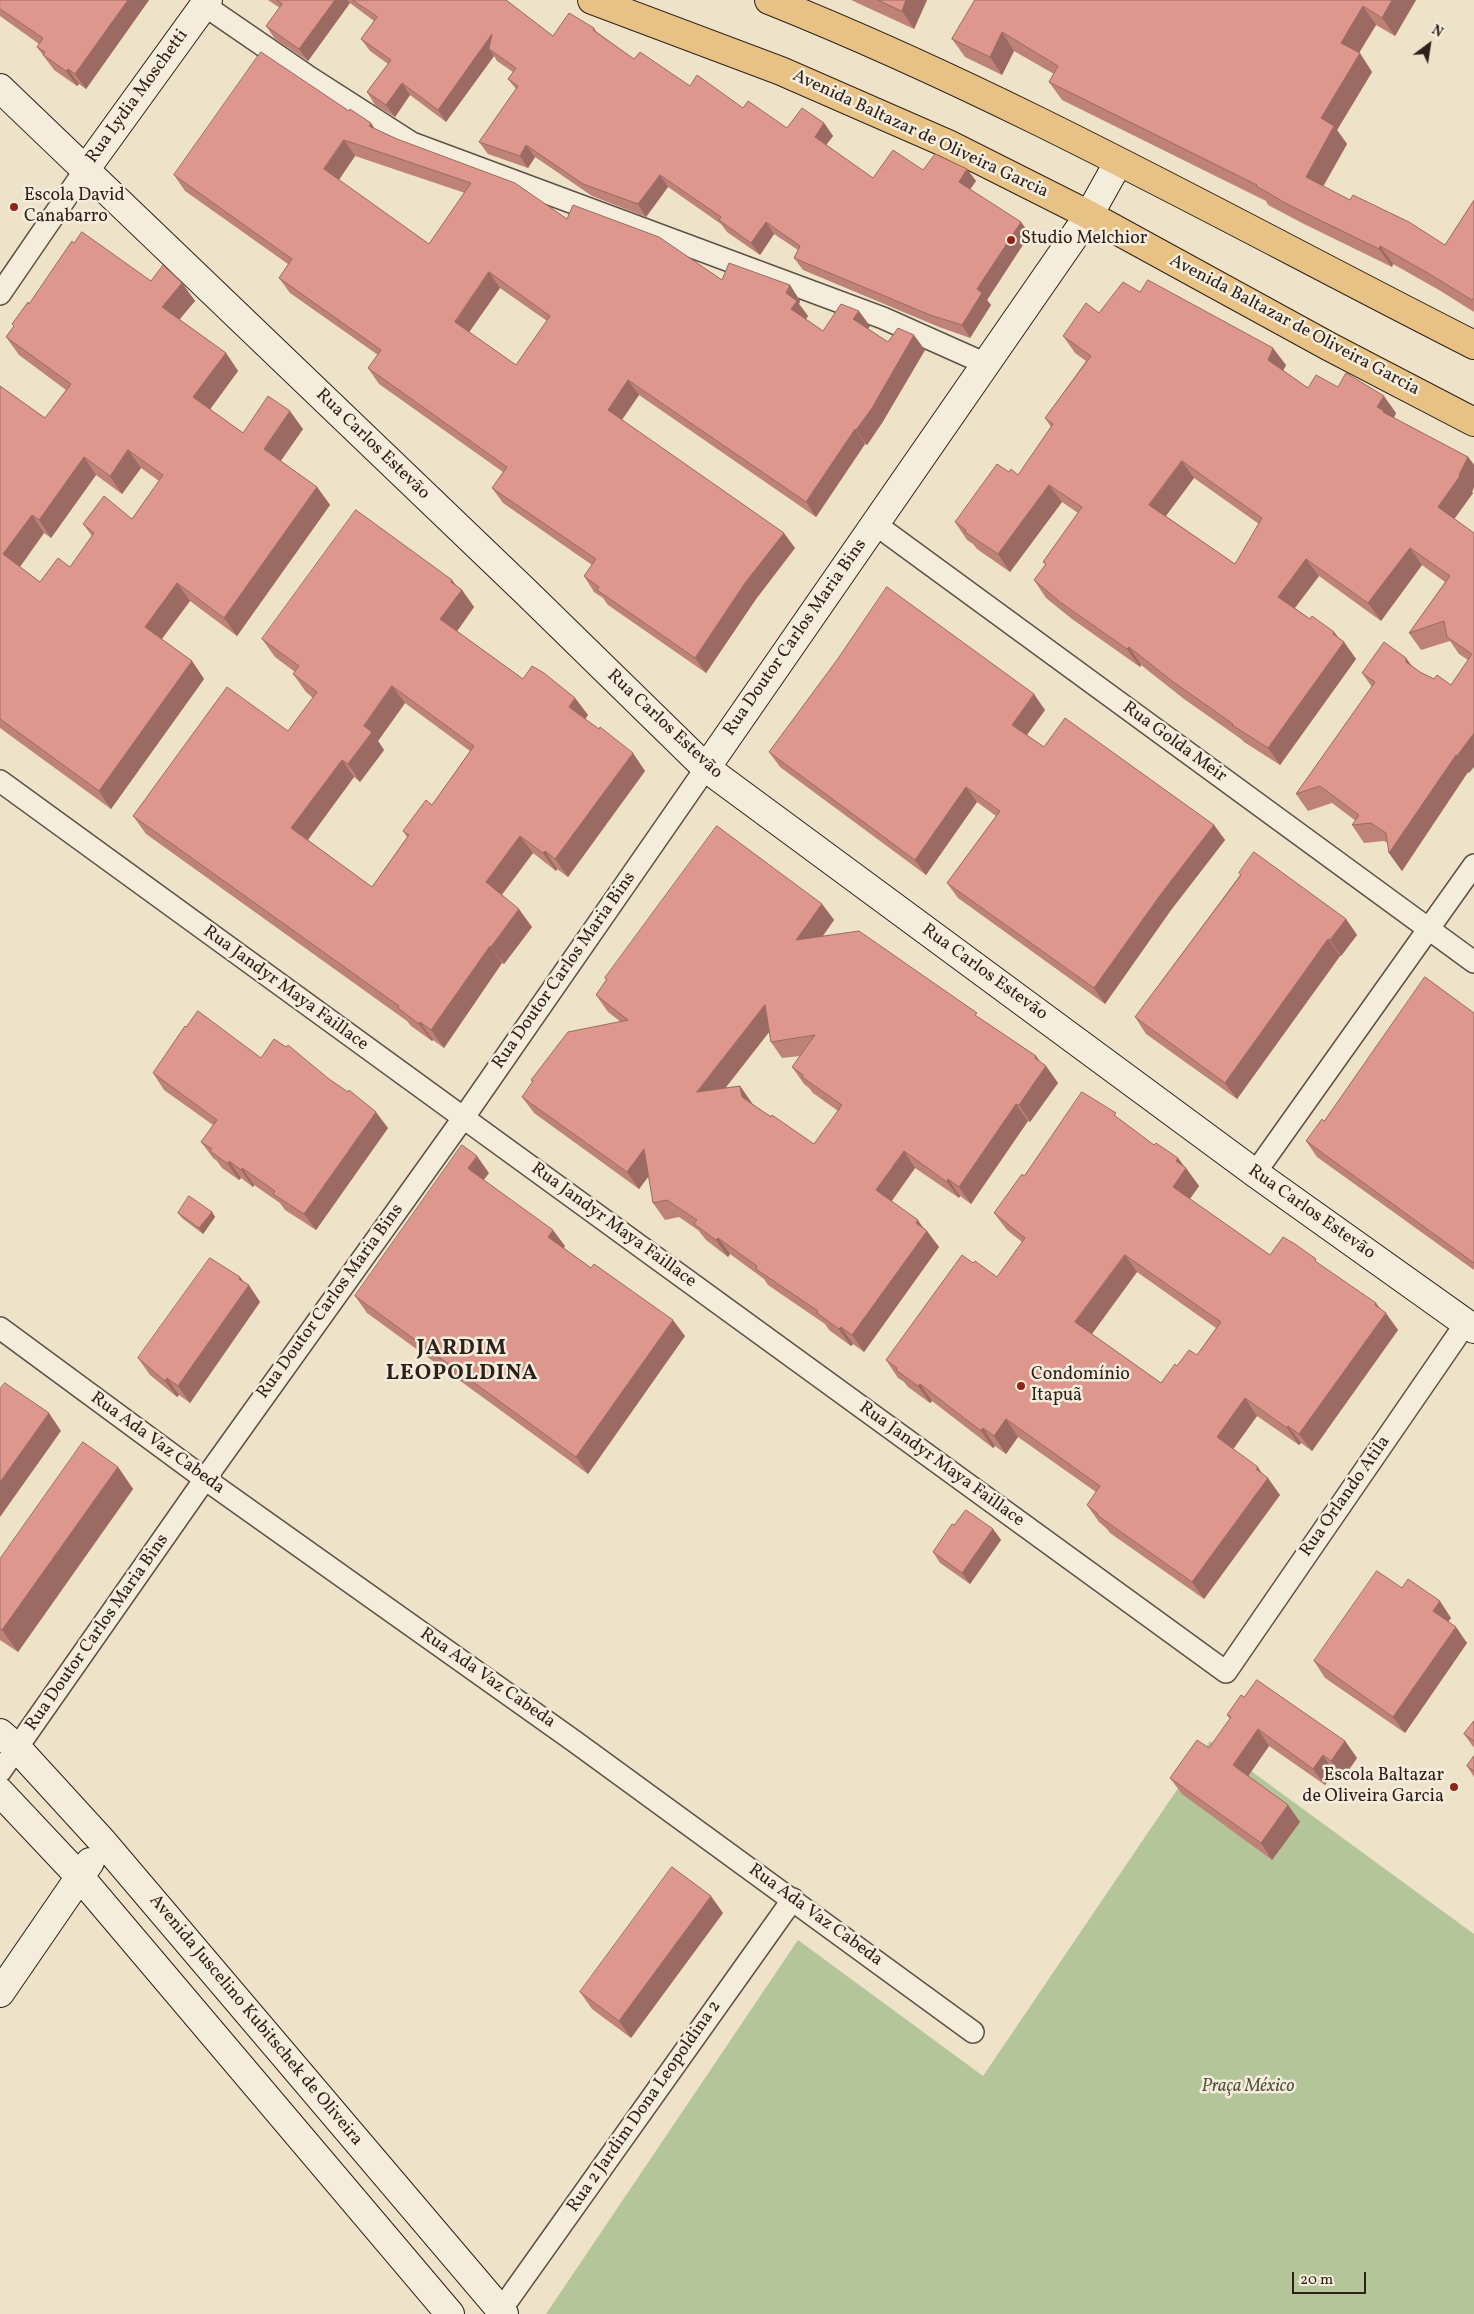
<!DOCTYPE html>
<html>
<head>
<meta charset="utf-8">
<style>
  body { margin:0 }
  #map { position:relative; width:1474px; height:2314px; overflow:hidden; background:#eee3c9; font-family:Vollkorn,serif }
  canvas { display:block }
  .north { position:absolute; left:1404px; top:20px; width:50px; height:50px; -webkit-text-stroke:4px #f4eddc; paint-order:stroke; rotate:31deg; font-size:14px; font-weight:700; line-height:20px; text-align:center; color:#2d1f19 }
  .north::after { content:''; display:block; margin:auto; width:18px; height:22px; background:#2d1f19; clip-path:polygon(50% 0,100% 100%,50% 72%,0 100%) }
  .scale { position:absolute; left:1292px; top:2272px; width:74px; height:22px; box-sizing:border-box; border:2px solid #2d1f19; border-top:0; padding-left:6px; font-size:15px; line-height:18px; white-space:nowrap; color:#2d1f19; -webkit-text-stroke:4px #f4eddc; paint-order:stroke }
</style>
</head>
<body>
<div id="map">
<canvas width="1474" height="2314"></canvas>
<div class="north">N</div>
<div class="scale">20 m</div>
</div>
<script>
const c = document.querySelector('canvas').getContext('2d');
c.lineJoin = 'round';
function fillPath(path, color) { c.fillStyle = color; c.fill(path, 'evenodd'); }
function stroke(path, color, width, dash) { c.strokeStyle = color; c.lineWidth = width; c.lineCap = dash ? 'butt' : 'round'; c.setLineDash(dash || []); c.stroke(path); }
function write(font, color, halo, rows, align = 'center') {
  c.font = font + ' Vollkorn,serif'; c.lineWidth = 5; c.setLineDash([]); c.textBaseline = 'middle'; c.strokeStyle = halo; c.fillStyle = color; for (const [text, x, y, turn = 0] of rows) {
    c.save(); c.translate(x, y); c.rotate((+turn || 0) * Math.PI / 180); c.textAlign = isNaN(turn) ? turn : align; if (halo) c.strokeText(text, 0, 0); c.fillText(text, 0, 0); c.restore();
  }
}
const green = new Path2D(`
  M1210,1741L1474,1934V2314H546L798,1940L983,2076Z`);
const street = new Path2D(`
  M204,5L306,75L412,143L883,318L986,364
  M0,294L85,170
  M875,524L1474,962
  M0,781L1226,1672L1466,1323
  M1255,1173L1474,865
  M0,1328L205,1479L574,1741L973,2032
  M0,1772L205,1479L464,1117L706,768
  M498,2314L793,1899`);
const secondary = new Path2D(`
  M0,88L527,593L706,768L1255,1173L1474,1329
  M85,170L208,0
  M706,768L1089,215L1118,163
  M0,1733L17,1748L103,1842L504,2314
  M0,1792L80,1877L450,2314
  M0,1993L90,1862`);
const primary = new Path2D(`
  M592,0L781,71L948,144L1089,215L1330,347L1474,422
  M769,0C1012,97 1241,227 1474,345`);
const wall = new Path2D(`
  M0,0H149L86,89L79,84L77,86L54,70L37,47L39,44L0,16Z
  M268,0H506L553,36L594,28L597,32L634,59L690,86L743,108L787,128L824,123L833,136L826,145L873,178L923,170L967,169L976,181L970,189L1030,234L987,300L991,305L970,338L939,327L803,270L794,258L798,250L774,234L760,255L727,232L721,224L668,187L646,217L592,196L535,157L528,168L488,154L479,142L516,89L508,79L513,72L497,61L494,56L446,122L410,95L395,117L375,105L367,92L388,64L370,51L361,39L374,21L350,3L308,61L275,39L266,26L280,8Z
  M851,0H927L914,29Z
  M975,0H1416L1395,36L1376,25L1359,53L1372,72L1337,130L1347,144L1323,187L1350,200L1445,245L1474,200V312L1439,290L1393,264L1392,267L1302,223L1268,205L1266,201L1062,100L1049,82L1054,74L1014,51L1002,75L965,57L952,39Z
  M375,129L567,219L722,280L790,285L800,301L799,304L808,316L806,319L823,331L870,326L868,329L888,342L925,350L882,423L867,445L865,444L816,517L639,395L622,420L795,548L756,599L706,673L608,605L603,598L594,592L584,576L592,565L503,503L492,488L503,472L379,384L368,368L378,355L290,293L279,278L288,264L185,191L174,175ZM355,156L465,193L429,244L339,180ZM500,288L547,321L516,365L469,332Z
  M74,243L151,281L182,283L195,301L179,319L226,353L238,371L210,409L243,433L303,429L281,461L317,487L330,505L237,636L190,601L162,639L192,661L204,679L111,809L0,728V386L45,418L66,390L19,355L6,337L14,326L12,324L29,304ZM141,468L159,481L132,519L83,524L92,536L70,567L40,582L20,567L44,533L51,538L96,475L122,494Z
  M1140,292L1286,365L1283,370L1308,388L1338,387L1396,413L1394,418L1468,457L1474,465V487L1472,492L1473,493L1454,519L1474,533L1469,773L1468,772L1402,871L1389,853L1388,843L1384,841L1364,843L1352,825L1356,821L1332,803L1308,811L1296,794L1372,687L1362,673L1406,658L1412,666L1420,672L1434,679L1451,685L1468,660L1459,654L1450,641L1421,650L1409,633L1445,582L1422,565L1381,621L1319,576L1295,608L1310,619L1334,632L1339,638L1344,642L1356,659L1280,765L1244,742L1241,739L1184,699L1141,665L1140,667L1072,619L1046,598L1034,580L1046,565L1043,562L1078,513L1062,502L1010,572L977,549L973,544L967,540L955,522L1009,472L1018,475L1051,427L1045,418L1086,361L1075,353L1063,336L1099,313ZM1194,478L1259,524L1235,564L1166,516Z
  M452,580L456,585L462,590L474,607L457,631L523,679L575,698L588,715L585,719L645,771L568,877L557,869L556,871L533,853L502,895L532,927L504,964L502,963L444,1048L433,1040L432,1041L411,1026L407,1021L146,834L133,816L288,731L313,698L306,692L293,674L295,672L275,657L262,639ZM405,703L470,751L432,805L403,831L407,837L372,887L308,840L354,777L360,782L384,750L378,741Z
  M1045,710L1027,735L1044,747L1214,825L1225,840L1171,910L1105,1004L958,898L947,883L996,816L977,802L926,875L780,767L769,752Z
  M1239,873L1346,919L1357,935L1341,956H1340L1237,1099L1146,1034L1135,1017L1240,875Z
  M822,904L834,920L823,936L981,1019L1036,1056L1040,1062L1046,1066L1058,1083L1030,1122L1028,1121L971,1204L960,1196L959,1198L915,1168L892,1201L924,1228L939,1247L864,1352L853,1344L851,1346L829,1330L825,1324L768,1285L764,1279L730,1254L728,1257L706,1240L698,1230L679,1217L665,1220L653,1203L649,1176L639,1189L534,1113L522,1097L533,1082L531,1080L621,1022L608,1012L596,995L606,980L605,978ZM769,1032L771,1042L782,1058L800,1056L792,1067L804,1084L809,1088L813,1093L838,1111L814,1144L752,1104L740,1086L725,1088Z
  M1474,1013V1270L1317,1157L1306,1141L1324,1121Z
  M261,1058L388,1128L316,1230L285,1210L280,1203L254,1185L253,1187L241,1178L239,1180L222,1168L217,1161L213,1158L201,1142L213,1125L164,1090L153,1073Z
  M1119,1119L1154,1145L1178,1158L1199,1186L1190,1199L1270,1255L1320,1265L1380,1308L1398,1330L1312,1451L1301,1443L1299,1445L1257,1416L1233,1449L1262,1473L1280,1495L1204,1599L1110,1533L1106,1528L1099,1522L1087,1505L1096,1492L1018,1437L1006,1454L995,1446L993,1448L932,1401L930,1403L908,1387L904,1382L898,1378L886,1360L973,1263L997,1277L1022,1242L1007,1230L994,1213L1024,1176ZM1137,1272L1216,1328L1197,1355L1177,1366L1161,1383L1092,1334Z
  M489,1173L483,1180L565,1246L564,1248L685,1336L588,1474L367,1313L355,1296Z
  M212,1212L215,1217L203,1234L182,1218L178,1213Z
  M245,1282L260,1302L190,1403L179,1395L177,1397L150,1375L138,1358Z
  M118,1467L133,1489L18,1652L0,1640V1559Z
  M954,1525L993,1529L1001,1540L970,1584L940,1563L933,1552Z
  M1402,1588L1451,1618L1448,1621L1467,1643L1405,1733L1325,1678L1314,1661Z
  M1244,1697L1345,1741L1357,1758L1343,1778L1334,1772L1325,1785L1269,1746L1248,1776L1288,1805L1300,1822L1272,1860L1182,1794L1170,1778L1209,1748L1230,1719L1227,1715Z
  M1474,1721V1748L1464,1734Z
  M1474,1756V1777L1467,1766Z
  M723,1913L631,2038L592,2009L580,1992Z`);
const shadedWall = new Path2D(`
  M128,0H149L86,89L75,74Z
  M335,0H347L350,3L308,61L299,49Z
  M906,0H927L914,29L902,11Z
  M1392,0H1416L1395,36L1382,18Z
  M1363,6L1376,25L1354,61L1341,43Z
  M1002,32L1014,51L1002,75L990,57Z
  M492,34L489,49L494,56L446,122L438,110Z
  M1360,53L1372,72L1337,130L1347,144L1318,195L1306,177L1321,118Z
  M68,69L79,84L77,86L66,71Z
  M402,83L410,95L395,117L386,105Z
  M371,123L382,139L369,126Z
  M824,123L833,136L823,149L815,137Z
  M344,140L355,156L335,185L324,169Z
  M526,145L535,157L528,168L520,156Z
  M967,169L976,181L967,194L959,182Z
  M660,175L668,187L646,217L638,204Z
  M766,222L774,234L760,255L751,243Z
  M1021,222L1030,234L987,300L991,305L970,338L962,325L977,289Z
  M1380,246L1393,264L1392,267L1379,249Z
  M489,272L500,288L465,338L455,322Z
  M182,283L195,301L175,325L162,307Z
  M790,285L800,301L799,304L808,316L802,325L791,309L786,293Z
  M859,311L870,326L864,335L853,319Z
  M914,335L925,350L882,423L867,445L856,430Z
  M1273,348L1286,365L1280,377L1268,360Z
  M226,353L238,371L206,415L193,397Z
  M628,380L639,395L618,425L608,410Z
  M1384,396L1396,413L1392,421L1377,407Z
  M290,411L303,429L276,467L264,449Z
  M855,429L865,444L816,517L806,502Z
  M128,450L141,468L122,494L110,476Z
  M84,457L96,475L51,538L39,520Z
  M1468,457L1474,465V487L1472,492L1473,493L1450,525L1438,507L1459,475Z
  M1182,461L1194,478L1161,522L1149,505Z
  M1049,485L1062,502L1010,572L998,554Z
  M317,487L330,505L237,636L224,618Z
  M32,515L44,533L16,572L3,554Z
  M784,533L795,548L756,599L706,673L695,658L745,583Z
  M1410,548L1422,565L1381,621L1368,603Z
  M1306,559L1319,576L1290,614L1278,597Z
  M452,580L460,592L462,590L474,607L453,637L440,619Z
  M177,583L190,601L157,645L145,627Z
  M1334,632L1343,644L1344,642L1356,659L1280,765L1268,748Z
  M1129,647L1141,665L1140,667L1127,649Z
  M1406,658L1418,675L1406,662Z
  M192,661L204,679L111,809L99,791Z
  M392,686L405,703L378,741L384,750L360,782L348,764L364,726Z
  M1034,694L1045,710L1023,740L1012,725Z
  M575,698L588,715L581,725L569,707Z
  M1474,733V767L1469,773L1457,756Z
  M633,753L645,771L568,877L555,859Z
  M1456,755L1468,772L1402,871L1389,853Z
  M342,760L354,777L304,845L291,828Z
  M966,787L977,802L926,875L915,860Z
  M1214,825L1225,840L1171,910L1105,1004L1094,988L1161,894Z
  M520,836L533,853L498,899L486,882Z
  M545,851L557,869L556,871L543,853Z
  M822,904L834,920L808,956L796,940Z
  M519,909L532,927L504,964L491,947Z
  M1346,919L1357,935L1341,956L1330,940Z
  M1328,939L1340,956L1237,1099L1225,1083Z
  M490,946L502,963L444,1048L431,1030Z
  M765,1005L777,1022L709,1109L697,1092Z
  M420,1022L433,1040L432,1041L419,1024Z
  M1036,1056L1045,1068L1046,1066L1058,1083L1030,1122L1019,1105Z
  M740,1086L752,1103L754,1114L742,1097Z
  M1016,1104L1028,1121L971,1204L959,1187Z
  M376,1112L388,1128L316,1230L304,1214Z
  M644,1149L656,1166L639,1189L627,1172Z
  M904,1151L915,1168L887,1207L876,1190Z
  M477,1156L489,1173L480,1185L468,1168Z
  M1178,1158L1186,1170V1168L1199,1186L1186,1204L1173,1187L1176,1161Z
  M229,1161L241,1178L239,1180L228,1164Z
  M242,1168L254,1185L253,1187L241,1170Z
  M948,1179L960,1196L959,1198L947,1182Z
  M212,1212L215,1217L203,1234L199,1228Z
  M918,1220L926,1232L927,1231L939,1247L864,1352L852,1335Z
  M553,1230L565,1246L560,1253L548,1237Z
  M718,1238L730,1254L728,1257L716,1240Z
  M1125,1255L1137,1272L1088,1339L1075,1322Z
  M240,1277L248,1287L249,1285L260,1302L190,1403L178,1386Z
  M1376,1303L1385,1315L1386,1313L1398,1330L1312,1451L1299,1434Z
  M673,1320L685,1336L588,1474L576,1457Z
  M841,1327L853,1344L851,1346L839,1329Z
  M167,1378L179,1395L177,1397L165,1381Z
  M920,1384L932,1401L930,1403L918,1386Z
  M1245,1398L1257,1416L1229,1455L1217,1437Z
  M49,1413L61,1431L0,1517V1482Z
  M1006,1419L1018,1437L1006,1454L994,1436Z
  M1288,1426L1301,1443L1299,1445L1287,1428Z
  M983,1428L995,1446L993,1448L981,1431Z
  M118,1467L133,1489L18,1652L2,1630Z
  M1258,1467L1266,1480L1268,1478L1280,1495L1204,1599L1192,1582Z
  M993,1529L1001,1540L970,1584L962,1573Z
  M1440,1601L1451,1618L1444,1627L1433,1611Z
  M1456,1627L1467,1643L1405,1733L1393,1717Z
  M1258,1729L1269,1746L1244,1782L1233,1765Z
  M1345,1741L1357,1758L1343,1778L1331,1761Z
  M1323,1755L1334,1772L1325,1785L1313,1769Z
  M1288,1805L1300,1822L1272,1860L1261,1843Z
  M711,1896L723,1913L631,2038L619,2021Z`);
const building = new Path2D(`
  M0,0H128L75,74L68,69L66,71L43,55L45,52L37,47L43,38L0,9Z
  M277,0H335L299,49L266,26L282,4Z
  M353,0H506L553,36L569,13L594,28L593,30L634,59L640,52L690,86L697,75L743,108L748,101L787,128L802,108L824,123L815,137L873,178L893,150L923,170L935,154L967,169L959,182L1021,222L977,289L982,293L962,325L930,315L794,258L800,246L766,222L751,243L719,220L721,217L660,175L638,204L583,184L526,145L520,156L479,142L518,86L508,79L516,68L489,49L492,34L438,110L402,83L386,105L367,92L391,60L361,39L377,17Z
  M878,0H906L902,11Z
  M975,0H1392L1382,18L1363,6L1341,43L1360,53L1321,118L1334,126L1306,177L1350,200L1353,195L1409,222L1445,245L1474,200V298L1472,300L1426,272L1380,246L1379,249L1289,205L1256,186L1257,185L1049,82L1058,66L1002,32L990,57L952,39Z
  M261,52L349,111L350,109L371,123L369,126L397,139L515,183L567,219L573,205L659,237L722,280L729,263L790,285L786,293L797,301L791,309L823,331L841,304L859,311L853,319L888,342L898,328L914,335L872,408L856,430L855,429L806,502L628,380L608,410L784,533L745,583L695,658L597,590L599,587L584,576L596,559L492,488L507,467L368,368L381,350L279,278L292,259L174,175ZM344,140L471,183L429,244L324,169ZM489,272L550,316L516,365L455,322Z
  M82,232L151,281L163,265L182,283L162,307L226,353L193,397L243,433L268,396L290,411L264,449L317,487L224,618L177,583L145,627L192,661L99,791L0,719V386L45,418L71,384L6,337L14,326L12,324L28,302L29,304L72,241L74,243ZM128,450L163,475L132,519L104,496L83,524L94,533L70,567L58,558L40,582L3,554L32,515L39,520L84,457L110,476Z
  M1148,280L1273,348L1268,360L1308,388L1316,375L1338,387L1346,373L1384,396L1377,407L1384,411L1383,412L1468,457L1459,475L1460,476L1438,507L1474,533V733L1457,756L1456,755L1389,853L1386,833L1371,823L1352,825L1359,815L1320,786L1296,794L1375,682L1362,673L1384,642L1406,658V662L1420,672L1434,679L1437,675L1451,685L1472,654L1447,637L1444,621L1409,633L1450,576L1410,548L1368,603L1306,559L1278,597L1310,619L1312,616L1334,632L1333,634L1344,642L1268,748L1232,725L1233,724L1172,681L1129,647L1127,649L1060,602L1034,580L1046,564L1043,562L1082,507L1049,485L998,554L965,532L966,530L955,522L997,464L1009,472L1011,469L1018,475L1053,424L1045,418L1091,356L1063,336L1086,303L1099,313L1123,282L1140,292ZM1182,461L1262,518L1235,564L1149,505Z
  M356,510L452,580L451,582L462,590L440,619L523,679L532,666L544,673L575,698L569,707L599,729L600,727L633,753L555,859L545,851L543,853L520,836L486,882L519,909L491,947L490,946L431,1030L420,1022L419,1024L398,1008L399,1006L133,816L227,687L288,731L317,692L293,674L299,666L262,639ZM392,686L474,746L432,805L426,800L403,831L409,835L372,887L291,828L342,760L348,764L372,732L364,726Z
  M887,587L1034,694L1012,725L1044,747L1065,718L1214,825L1161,894L1094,988L947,883L1000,811L966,787L915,860L769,752L837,660Z
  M717,826L822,904L796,940L859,931L977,1013L975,1015L1036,1056L1035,1058L1046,1066L1019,1105L1016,1104L959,1187L948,1179L947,1182L904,1151L876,1190L918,1220L916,1223L927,1231L852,1335L841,1327L839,1329L817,1313L818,1311L756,1269L757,1266L718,1238L716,1240L694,1224L697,1220L667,1200L653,1203L644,1149L627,1172L522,1097L533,1081L531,1080L568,1032L628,1020L596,995L607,979L605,978ZM765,1005L771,1042L815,1035L792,1067L803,1075L802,1077L842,1105L814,1144L772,1115L771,1117L742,1097L740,1086L697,1092Z
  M1254,852L1346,919L1330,940L1328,939L1225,1083L1135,1017L1241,875L1239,873Z
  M1425,977L1474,1013V1263L1306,1141L1322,1119L1324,1121Z
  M198,1011L261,1058L274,1039L286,1047L288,1045L329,1079L348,1092L349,1090L376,1112L304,1214L273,1194L275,1191L242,1168L241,1170L229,1161L228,1164L210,1151L212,1149L201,1142L217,1120L153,1073L185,1026L186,1027Z
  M1082,1092L1116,1113L1114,1115L1154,1145L1156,1143L1178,1158L1176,1161L1186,1168L1173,1187L1270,1255L1283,1237L1295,1244L1316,1259L1315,1261L1376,1303L1375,1305L1386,1313L1299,1434L1288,1426L1287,1428L1245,1398L1217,1437L1258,1467L1256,1469L1268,1478L1192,1582L1097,1515L1098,1514L1087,1505L1100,1486L1006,1419L994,1436L983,1428L981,1431L920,1384L918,1386L896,1370L897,1368L886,1360L962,1255L973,1263L975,1261L997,1277L1025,1238L994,1213L1022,1174L1024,1176ZM1125,1255L1221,1322L1197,1355L1189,1350L1177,1366L1175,1364L1161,1383L1075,1322Z
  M462,1145L477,1156L468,1168L470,1170L553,1230L548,1237L591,1268L594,1264L673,1320L576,1457L355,1296Z
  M189,1196L212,1212L199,1228L178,1213Z
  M210,1258L240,1277L239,1279L249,1285L178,1386L167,1378L165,1381L138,1358Z
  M5,1383L49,1413L0,1482V1389Z
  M83,1442L118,1467L2,1630L0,1629V1559Z
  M966,1510L993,1529L962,1573L933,1552L952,1524L954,1525Z
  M1377,1571L1402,1588L1408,1579L1440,1601L1433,1611L1456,1627L1393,1717L1314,1661Z
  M1257,1680L1345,1741L1331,1761L1323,1755L1313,1769L1258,1729L1233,1765L1288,1805L1261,1843L1170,1778L1197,1740L1209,1748L1231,1717L1227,1715L1241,1695L1244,1697Z
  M1474,1721V1741L1464,1734Z
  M1474,1756V1771L1467,1766Z
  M672,1867L711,1896L619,2021L580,1992Z`);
const markers = [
  [14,207,5,"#8f2418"],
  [1011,240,5,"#8f2418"],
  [1021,1386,5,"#8f2418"],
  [1454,1787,5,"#8f2418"]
];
const streetNames = [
  ["Rua Lydia Moschetti",138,97,-54],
  ["Avenida Baltazar de Oliveira Garcia",920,135,25],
  ["Avenida Baltazar de Oliveira Garcia",1294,326,28],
  ["Rua Carlos Estevão",372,445,44],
  ["Rua Doutor Carlos Maria Bins",796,638,-55],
  ["Rua Carlos Estevão",664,725,43],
  ["Rua Golda Meir",1174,743,36],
  ["Rua Doutor Carlos Maria Bins",565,971,-55],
  ["Rua Carlos Estevão",984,973,36],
  ["Rua Jandyr Maya Faillace",285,989,36],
  ["Rua Carlos Estevão",1311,1213,35],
  ["Rua Jandyr Maya Faillace",613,1226,36],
  ["Rua Doutor Carlos Maria Bins",331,1302,-54],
  ["Rua Ada Vaz Cabeda",157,1444,36],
  ["Rua Jandyr Maya Faillace",941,1465,36],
  ["Rua Orlando Atila",1346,1497,-55],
  ["Rua Doutor Carlos Maria Bins",98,1633,-55],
  ["Rua Ada Vaz Cabeda",487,1679,35],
  ["Rua Ada Vaz Cabeda",815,1916,36],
  ["Avenida Juscelino Kubitschek de Oliveira",255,2021,50],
  ["Rua 2 Jardim Dona Leopoldina 2",645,2107,-55]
];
const poiNames = [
  ["Escola David",24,197],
  ["Canabarro",24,218],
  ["Studio Melchior",1021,240],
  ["Condomínio",1031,1376],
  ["Itapuã",1031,1397],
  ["Escola Baltazar",1444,1777,"right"],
  ["de Oliveira Garcia",1444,1798,"right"]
];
const parkNames = [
  ["Praça México",1248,2088]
];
const districtNames = [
  ["JARDIM",462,1350],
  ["LEOPOLDINA",462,1375]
];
fillPath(green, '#b4c59a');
stroke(street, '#5d5045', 24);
stroke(secondary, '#2d1f19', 30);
stroke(primary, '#2d1f19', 30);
stroke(street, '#f4eddc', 21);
stroke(secondary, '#f4eddc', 28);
stroke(primary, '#e7c284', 28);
fillPath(wall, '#be8278');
fillPath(shadedWall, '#9b6a62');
fillPath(building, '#dd978c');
stroke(building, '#9b6a62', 1);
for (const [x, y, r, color] of markers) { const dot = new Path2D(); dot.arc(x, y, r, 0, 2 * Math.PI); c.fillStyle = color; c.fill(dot); stroke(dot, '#f4eddc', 2); }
write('18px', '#2d1f19', '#f4eddc', streetNames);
write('18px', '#2d1f19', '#f4eddc', poiNames, 'left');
write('italic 18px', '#565140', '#f4eddc', parkNames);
c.letterSpacing = '1px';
write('bold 22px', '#2d1f19', '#f4eddc', districtNames);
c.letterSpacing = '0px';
</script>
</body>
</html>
